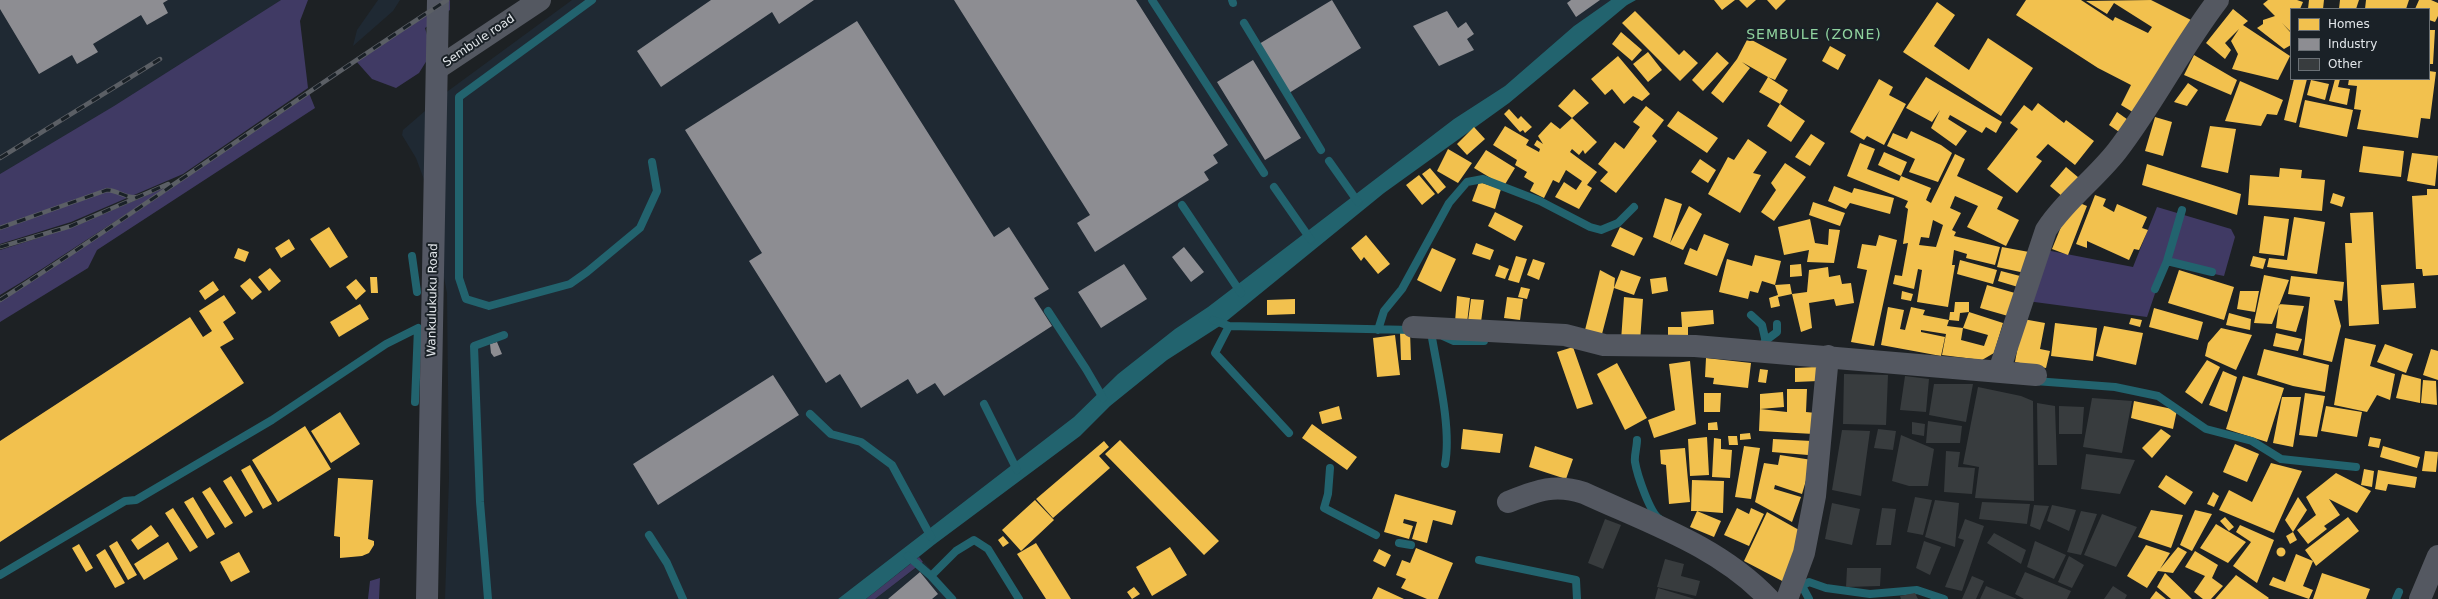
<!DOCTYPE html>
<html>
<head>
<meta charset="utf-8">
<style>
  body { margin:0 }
  #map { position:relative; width:2438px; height:599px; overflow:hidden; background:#1d2124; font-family:"DejaVu Sans",sans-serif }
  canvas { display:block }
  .legend { position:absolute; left:2290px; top:8px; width:140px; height:72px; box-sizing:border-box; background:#1a2127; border:1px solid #6a7075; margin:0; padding:5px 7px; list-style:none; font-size:12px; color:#e2e6ea }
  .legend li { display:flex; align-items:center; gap:8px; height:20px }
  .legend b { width:20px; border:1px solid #6a7075 }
</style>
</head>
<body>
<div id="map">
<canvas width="2438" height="599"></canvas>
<ul class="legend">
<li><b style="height:11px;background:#f2c14e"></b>Homes</li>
<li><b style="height:11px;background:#8d8d92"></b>Industry</li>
<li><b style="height:11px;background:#383c3e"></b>Other</li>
</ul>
</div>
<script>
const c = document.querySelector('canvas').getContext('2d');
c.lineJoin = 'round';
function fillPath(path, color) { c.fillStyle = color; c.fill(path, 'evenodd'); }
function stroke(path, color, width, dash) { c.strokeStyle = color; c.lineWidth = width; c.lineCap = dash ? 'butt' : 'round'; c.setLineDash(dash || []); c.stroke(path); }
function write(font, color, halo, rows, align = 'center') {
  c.font = font + ' "DejaVu Sans",sans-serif'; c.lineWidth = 4; c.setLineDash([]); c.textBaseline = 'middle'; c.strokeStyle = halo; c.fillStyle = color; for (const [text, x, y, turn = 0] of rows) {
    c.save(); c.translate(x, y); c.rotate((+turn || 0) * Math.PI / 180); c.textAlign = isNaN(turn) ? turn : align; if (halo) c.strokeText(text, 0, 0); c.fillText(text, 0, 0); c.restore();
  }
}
const built = new Path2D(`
  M0,0H281L114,106L0,174Z
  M378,0H400L393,11L353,46L357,30Z
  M572,0H1611L1574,26L1505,86L1454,119L1208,307L1175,329L1118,374L1074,417L838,599H445L449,478L447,293L426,185L416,158L402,135L403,130L448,91Z
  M924,562L958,599H875Z`);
const green = new Path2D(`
  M281,0H308L300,21L308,88L183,174L71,222L0,244V174L114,106Z
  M450,0V10L425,28L432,52L419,73L396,88L372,79L356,61Z
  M309,93L315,108L97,250L88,268L0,322V301L148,204Z
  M171,185L25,280L0,295V250L73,227Z
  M2157,207L2231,229L2235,237L2224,276L2165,264L2147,317L2027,301L2046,250L2133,267Z
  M919,557L923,562L875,599H866Z
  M380,578L379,599H368L370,581Z`);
const water = new Path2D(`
  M1611,0H1636L1627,5L1509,103L1384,193L1223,324L1167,360L1110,406L1080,436L935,544L866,599H838L1074,417L1118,374L1175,329L1208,307L1454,119L1505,86L1574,26Z`);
const homes = new Path2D(`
  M1714,0H1735L1722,10Z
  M1739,0H1756L1747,8Z
  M1767,0H1786L1776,10Z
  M2026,0H2081L2113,21L2115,17L2148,33L2152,27L2114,3L2107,14L2086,1L2151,0L2193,21L2136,114L2121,105L2131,85L2098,68L2016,15Z
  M2268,0H2297L2303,2L2300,9H2291V32L2282,23L2291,33V45L2284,49L2257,28L2263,24V20L2275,16L2263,4Z
  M2309,0H2324L2323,9H2308Z
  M2340,0H2359L2356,9H2339Z
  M2366,0H2409L2406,9H2365Z
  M2419,0H2431L2438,3V16L2435,22L2429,20V9H2415Z
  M1937,2L1955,15L1934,46L1969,70L1988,38L2033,68L2001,116L1903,52Z
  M2233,9L2248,21L2243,25L2290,56L2278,80L2232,69L2238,54L2231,41L2239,29L2225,43L2231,50L2225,59L2206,43Z
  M1635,11L1679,55L1684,50L1698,63L1680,81L1622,23Z
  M2429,30H2435L2433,64H2429Z
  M1621,32L1642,50L1632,61L1612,44Z
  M1748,38L1787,59L1775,80L1768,77L1788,90L1780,104L1759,92L1768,77L1742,62L1750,68L1723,103L1711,93L1737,59Z
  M1830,46L1846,55L1838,70L1822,61Z
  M1648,52L1662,70L1648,82L1633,64Z
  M1717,52L1729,63L1703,91L1692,80Z
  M2194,55L2237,80L2231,95L2184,75Z
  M1618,56L1650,94L1642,101L1633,96L1624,104L1612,89L1605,95L1591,79Z
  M2429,71L2436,72L2430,119L2421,118L2418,138L2357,129L2361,110L2354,109L2357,86L2348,85L2349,79H2429Z
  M1926,77L2002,122L1996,133L1986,127L1982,133L1950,115L1948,119L1967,131L1956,146L1931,128L1940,110L1932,122L1906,108Z
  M1879,79L1893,87L1889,95L1906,104L1884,145L1867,136L1864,140L1850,132Z
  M2294,79H2307L2296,123L2284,120Z
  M2335,79H2340L2338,87L2350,89L2347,105L2329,101Z
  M2311,80L2329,84L2325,100L2307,95Z
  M2240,81L2283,100L2277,115L2267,114L2261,126L2225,121Z
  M2188,83L2198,90L2187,106L2174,102Z
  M1574,89L1589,103L1572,118L1558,106Z
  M2305,100L2353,110L2347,137L2299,127Z
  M2038,103L2064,123L2066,120L2094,141L2075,165L2048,144L2036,157L2042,161L2017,193L1987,169L2018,129L2010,123L2024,105L2032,111Z
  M1780,104L1805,121L1791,142L1767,126Z
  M1646,106L1664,120L1652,136L1657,141L1616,193L1600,181L1608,172L1598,164L1615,142L1624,149L1640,127L1633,122Z
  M1509,109L1518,119L1521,116L1532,127L1525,133L1523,130L1520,132L1504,114Z
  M1678,111L1718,138L1707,153L1667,126Z
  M2117,112L2131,122L2122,134L2109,125Z
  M2155,117L2172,122L2163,156L2145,151Z
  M1572,118L1597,142L1585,154L1583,150L1579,155L1572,149L1570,152L1597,172L1587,185L1592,188L1579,209L1555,197L1564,182L1576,190L1582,181L1566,170L1559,183L1553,180L1544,198L1530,191L1534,183L1524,177L1527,172L1515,165L1517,160L1493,145L1505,126L1529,140L1526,145L1539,152L1540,149L1534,145L1537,140L1543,144L1538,136L1551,122L1560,129Z
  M2210,126L2236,129L2228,173L2201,167Z
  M1474,127L1485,139L1467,155L1457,144Z
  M1911,131L1941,145L1952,153L1938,182L1909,172L1915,159L1887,146L1893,133L1907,139Z
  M1811,134L1825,143L1810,166L1795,157Z
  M1748,139L1767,152L1753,173L1761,175L1740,213L1708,194L1728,157L1734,160Z
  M1860,143L1875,149L1867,169L1899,181L1901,176L1878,165L1884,152L1907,162L1901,176L1931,188L1926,200L1931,203L1955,154L1965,159L1957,176L2003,197L1997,209L2019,220L2006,246L1967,227L1978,206L1955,196L1950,208L1961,213L1952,230L1956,232L1954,236L2000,247L1995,265L1966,258L1967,254L1954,250L1952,265H1955L1948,307L1917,302L1922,270L1918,269L1914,289L1893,284L1895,275L1902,276L1908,243L1903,244L1908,209L1905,207L1908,201L1847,176ZM1933,220L1943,225L1936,247L1919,245L1921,237L1929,238Z
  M2363,146L2404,151L2401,177L2359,172Z
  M1448,149L1472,163L1458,183L1437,171Z
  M1486,150L1515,168L1504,186L1474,168Z
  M2412,153L2438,156L2435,186L2407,181Z
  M1700,159L1716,170L1708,183L1691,172Z
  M1785,163L1806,177L1774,221L1761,212L1776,190L1771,183Z
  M2147,164L2241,194L2237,215L2142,185Z
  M2066,167L2079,178L2063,197L2050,186Z
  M1430,168L1446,187L1438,194L1422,174Z
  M2280,168L2302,170L2301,178L2325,180L2322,211L2248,205L2250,175L2279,177Z
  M1419,175L1435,194L1422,205L1406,185Z
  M1479,182L1501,189L1495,209L1472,201Z
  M1834,186L1852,193L1854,188L1894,198L1890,214L1850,203L1846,209L1828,201Z
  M2427,189H2438V275L2423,276L2422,269H2416L2412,196L2427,195Z
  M2333,193L2345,197L2342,207L2330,203Z
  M2095,195L2106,199L2103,206L2114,212L2117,204L2147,217L2142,228L2148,230L2139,250L2134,249L2129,260L2087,241V248L2076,244Z
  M1665,198L1682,204L1670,243L1689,206L1702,214L1683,250L1653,237Z
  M2072,200L2087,206L2068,255L2052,249Z
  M1813,202L1845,213L1840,226L1809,215Z
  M1495,212L1523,226L1515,241L1488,226Z
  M2373,212L2379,324L2349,326L2345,243H2352L2350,213Z
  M2264,216L2289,219L2284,256L2259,253Z
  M2294,217L2325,222L2317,274L2267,267L2269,258L2287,260Z
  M1810,219L1815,243L1828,245L1829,229L1840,230L1834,263L1807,262L1809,250L1784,255L1778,227Z
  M329,227L348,257L330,268L310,239Z
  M1620,227L1643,238L1634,256L1611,246Z
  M1704,234L1729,244L1717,276L1684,264L1690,248L1697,251Z
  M1366,235L1390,264L1378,274L1364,257L1361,261L1351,248Z
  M1879,235L1897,240L1874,346L1851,342L1867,270L1857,268L1862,244L1876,246Z
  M289,239L295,249L281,258L275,248Z
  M1476,243L1494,250L1490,260L1472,254Z
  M2002,247L2029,252L2025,273L1997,267Z
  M238,248L249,252L245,262L234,258Z
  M1432,248L1456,259L1441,292L1417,280Z
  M1755,255L1781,261L1775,285L1790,284L1792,294L1778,297L1780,306L1771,308L1769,298L1778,295L1775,285L1762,281L1758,293L1750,291L1748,299L1719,292L1727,259L1752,266Z
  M1516,256L1527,259L1519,283L1508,280Z
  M2253,256L2266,259L2263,269L2250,266Z
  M1533,259L1545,263L1539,280L1527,275Z
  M1960,260L1997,270L1993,284L1957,274Z
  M1801,264L1802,276L1790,277V265Z
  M1499,265L1509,269L1505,279L1495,276Z
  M1828,267L1829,277L1840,275L1842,284L1851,283L1854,303L1836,306L1834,299L1809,303L1812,328L1801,332L1792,294L1807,292L1809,270Z
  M270,268L281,281L269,291L258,277Z
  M1600,270L1615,278L1614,288L1621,270L1641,277L1634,295L1614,288L1602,334L1585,330Z
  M2179,270L2234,287L2224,320L2168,303Z
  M2001,271L2020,276L2018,287L1998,281Z
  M2264,275L2289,280L2272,324L2254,323Z
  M2291,276L2344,282L2342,301L2334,300L2341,326L2332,362L2303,355L2310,297L2288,294Z
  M370,277H377L378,293H371Z
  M1666,277L1668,291L1652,294L1650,279Z
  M250,278L262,292L252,300L240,286Z
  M356,279L366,291L356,300L346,287Z
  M213,281L219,290L205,300L199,291Z
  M2414,283L2416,308L2383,310L2381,285Z
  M1987,285L2015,293L2008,316L1980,308Z
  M1521,287L1530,289L1527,299L1518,297Z
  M1902,291L1913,294L1911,301L1901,299Z
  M2240,291H2259L2255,312L2237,309Z
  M224,295L236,313L223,322L234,339L220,347L244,383L0,542V441L190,317L203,337L212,331L199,311Z
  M1457,296L1470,298L1467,323L1455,322Z
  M1507,297L1523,299L1520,320L1504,318Z
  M1624,297L1643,299L1640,342L1621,341Z
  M1295,299V314L1267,315V300Z
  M1471,299L1484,300L1481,322L1468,321Z
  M1955,302H1969V312L1960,313L1959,321L1949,320L1950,312H1954Z
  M360,304L369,319L339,337L330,322Z
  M2279,304L2304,306L2296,332L2276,328Z
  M1888,307L1904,310L1900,329L1905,330L1911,307L1925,310L1923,315L1949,320L1947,326L1963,328L1961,340L1984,346L1988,335L1963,328L1969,312L2003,323L1994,353L1982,360L1942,355L1946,334L1921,330V332L1945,337L1941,356L1881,345Z
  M2154,308L2203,322L2198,340L2149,327Z
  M1713,310L1714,324L1688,327V337H1668V327H1682L1681,312Z
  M2229,313L2251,319L2250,330L2226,325Z
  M2131,318L2142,320L2140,327L2129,324Z
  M2023,319L2045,323L2040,349L2050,351L2046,368L2015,362Z
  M2055,323L2097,328L2093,361L2051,356Z
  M2104,326L2143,333L2136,365L2096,356Z
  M2221,328L2252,335L2236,370L2205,356L2208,343Z
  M1400,332H1410L1411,360H1401Z
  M2276,333L2302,339L2298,351L2273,346Z
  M1395,335L1400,375L1377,377L1373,338Z
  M2345,338L2376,345L2370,366L2395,374L2390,400L2377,395L2367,412L2334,405Z
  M2385,344L2413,354L2406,373L2377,362Z
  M1573,347L1593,404L1577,409L1557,352Z
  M2264,349L2329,365L2325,392L2293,386L2257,375Z
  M2431,349L2438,351V380L2423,375Z
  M1706,358L1751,363L1748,388L1713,384L1714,378L1705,377Z
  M2207,360L2220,367L2202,404L2185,392Z
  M1690,361L1696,424L1654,438L1648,420L1675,410L1669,364Z
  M1617,363L1647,418L1625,430L1597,374Z
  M1818,367V381L1795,382V368Z
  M1760,369L1768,370L1766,383L1758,382Z
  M2223,371L2237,377L2227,412L2209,405Z
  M2402,374L2421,379L2420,403L2396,398Z
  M2243,376L2284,388L2267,442L2226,429Z
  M2423,380L2436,381L2437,405L2421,403Z
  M1787,389H1807L1806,412L1816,413L1814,434L1759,431L1760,409L1787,412Z
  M1783,392L1784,407L1760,409V394Z
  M1704,393H1721L1720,412H1704Z
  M2305,393L2325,396L2317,437L2299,435Z
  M2282,397H2301L2293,447L2273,443Z
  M2134,401L2177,410L2173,429L2131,418Z
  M1339,406L1342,419L1322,424L1319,412Z
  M2326,406L2362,412L2357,437L2321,431Z
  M340,412L360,444L331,463L311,431Z
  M1717,422L1718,430H1708V423Z
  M1312,424L1357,457L1347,470L1302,438Z
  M305,426L331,469L278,502L252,460Z
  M1463,429L1503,434L1500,453L1461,449Z
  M2161,429L2171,436L2152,458L2142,448Z
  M1750,433L1751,439L1740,440V434Z
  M1728,436H1737L1738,445H1729Z
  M1707,437L1709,475L1690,476L1688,439Z
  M2370,437L2381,439L2379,448L2368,446Z
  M1714,438L1721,439V449L1732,450L1730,478L1712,477Z
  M1773,439L1812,441L1808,455L1772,452Z
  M1120,440L1219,541L1204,555L1105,454Z
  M1104,441L1109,447L1099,456L1110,468L1053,518L1036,499Z
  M2235,444L2259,454L2247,482L2223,472Z
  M1535,446L1573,459L1566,479L1529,467Z
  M1744,446L1760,448L1751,499L1735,497Z
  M2383,446L2420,457L2417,468L2380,457Z
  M1685,448L1690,502L1669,504L1666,465L1661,464L1660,450Z
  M2425,451L2438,452L2436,472L2422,471Z
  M1780,455L1812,460L1802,494L1775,485L1774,489L1801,497L1792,522L1755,502L1764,463L1778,465Z
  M2271,463L2302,471L2274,533L2219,510L2229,490L2252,502Z
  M250,465L272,504L263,509L241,470Z
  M2364,469L2374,471L2372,487L2361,485Z
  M2378,470L2417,477L2415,488L2388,484L2386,491L2375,489Z
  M2336,473L2371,491L2357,513L2329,499L2340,515L2324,526L2327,529L2308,544L2297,530L2316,515L2306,497Z
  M2166,475L2193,492L2185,505L2158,487Z
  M231,476L253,512L245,517L223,481Z
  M338,478L373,480L368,539L374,541V545L369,553L362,556L340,558V537L334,536Z
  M1692,480L1724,481L1723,513L1697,511L1721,521L1714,537L1690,527L1697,511H1691Z
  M210,487L233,523L225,528L202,492Z
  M2213,492L2219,496L2214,507L2207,504Z
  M1395,494L1456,511L1452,525L1433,520L1427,543L1412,539L1417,522L1404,519L1403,523L1413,526L1409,539L1384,532Z
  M193,497L215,534L207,539L184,502Z
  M2298,497L2307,510L2293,532L2297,540L2290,544L2286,536L2293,532L2285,520Z
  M1035,500L1054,520L1021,551L1002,530Z
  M173,508L198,547L190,552L165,513Z
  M1737,508L1749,514L1751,508L1764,514L1749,546L1724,535Z
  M2151,510L2183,515L2171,548L2138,537Z
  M2195,510L2212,514L2192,551L2180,545Z
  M1767,512L1799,530L1786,583L1744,561Z
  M2225,517L2234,527L2229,531L2220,521Z
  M2348,517L2359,531L2316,566L2313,561L2303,586L2313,590L2309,599L2269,585L2273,577L2285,582L2296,554L2313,561L2305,550Z
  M2216,524L2246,542L2228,563L2200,548Z
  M151,525L159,536L138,550L131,540Z
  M2240,525L2274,540L2257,583L2233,566L2251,542L2236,532Z
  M1003,536L1009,543L1003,547L998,540Z
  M117,541L137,575L128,580L109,546Z
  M168,542L178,559L144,580L134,564Z
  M1036,543L1071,599H1046L1021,560L1017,554Z
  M79,544L93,568L86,572L72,548Z
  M2146,545L2170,553L2160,569L2178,547L2187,552L2173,573L2158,571L2147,588L2127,576Z
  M1170,547L1187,575L1152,596L1136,567Z
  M2276.5 552a4.5 4.5 0 1 1 9 0a4.5 4.5 0 1 1-9 0Z
  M1416,548L1453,563L1438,599H1427L1401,588L1406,579L1396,575L1402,560L1410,563Z
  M105,549L125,583L115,588L96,555Z
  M1379,549L1391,555L1385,567L1373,561Z
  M2195,551L2218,565L2212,578L2223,586L2211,599H2203L2194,592L2205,576L2185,567Z
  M239,552L250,572L231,582L220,562Z
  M2165,573L2192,599H2171L2157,587Z
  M2322,573L2370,589L2366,599H2313Z
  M2236,575L2269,598L2268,599H2215Z
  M1134,587L1140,594L1132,599L1127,592Z
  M1378,587L1404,599H1372Z
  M2156,591L2166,599H2150Z`);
const industry = new Path2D(`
  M0,0H168L163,3L168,13L147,25L141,15L93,44L98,52L77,64L72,55L39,74L0,9Z
  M711,0H814L779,24L772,12L661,87L637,51Z
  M954,0H1136L1228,145L1213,155L1218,163L1204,172L1209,180L1095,252L1077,223L1090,215Z
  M1332,0L1361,48L1289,93L1259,44Z
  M1571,0H1600L1576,17L1567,3Z
  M1447,11L1458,28L1466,22L1474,34L1467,39L1474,50L1439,66L1413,26Z
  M857,21L994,237L1009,227L1049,289L1034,298L1052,326L944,396L935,383L917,394L908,379L861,408L840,374L826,383L749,261L762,253L685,130Z
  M1253,60L1301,138L1265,160L1217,82Z
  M1184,247L1204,272L1191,282L1172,257Z
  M1124,264L1147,299L1101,328L1078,292Z
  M497,342L502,354L494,357L491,353L490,344Z
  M773,375L799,415L658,505L633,464Z
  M920,572L938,594L932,599H888Z`);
const stream = new Path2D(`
  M592,0L459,97V278L466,299L489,306L570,284L587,272L640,228L657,191L652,162
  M1152,0L1264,173
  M1232,0L1233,3
  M1244,23L1321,150
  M1329,161L1358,202
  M1274,187L1311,240
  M1182,205L1241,293
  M412,256L417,292
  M2167,261L2212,272
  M2155,289L2167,261L2182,210
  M1048,311L1086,369L1103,398
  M1751,315L1762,325L1768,351
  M1213,320L1229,326L1412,330
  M1229,326L1215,353L1289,433
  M1378,330L1384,311L1402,289L1449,203L1467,182L1483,179L1540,201L1590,227L1601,230L1618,223L1634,207
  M1431,332C1437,369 1452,428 1445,464
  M1443,336L1454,341H1484
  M1765,341L1777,332V324
  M2035,381L2115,387L2158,396L2206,429L2252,441L2281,459L2356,467
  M984,404L1017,470
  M810,414L831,434L861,442L892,465L931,537
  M1637,440C1637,447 1634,456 1635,462C1637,474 1650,514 1660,519
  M1330,468L1328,494L1324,508L1376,535
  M649,535L667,563L683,599
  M1399,543L1411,545
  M908,556L931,576L952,599
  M1479,560L1576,580L1577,599
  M0,575L125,501L136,500L272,420L386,344L418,328L415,402
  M931,576L956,551L974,540L988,549L1019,599
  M488,599L480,502L474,346L504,335
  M1809,599L1802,586L1809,582L1826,588L1870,594L1917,590L1944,599
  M2396,599L2399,592`);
const building = new Path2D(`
  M1844,374L1888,375L1886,425L1843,424Z
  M1905,376L1929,379L1926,412L1900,410Z
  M1934,384H1973L1966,422L1929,415Z
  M1978,387L2021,396L2033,401L2034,501L1975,498L1979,467L1963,464Z
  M2092,398L2132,401L2122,453L2083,447Z
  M2037,403L2055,406L2057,465H2038Z
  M2059,406L2084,407L2082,434H2059Z
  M1928,421L1962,426L1960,443H1926Z
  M1912,422L1925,424L1924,436L1912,434Z
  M1878,429L1896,431L1893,450L1874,448Z
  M1842,430L1870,431L1861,496L1832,490Z
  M1901,435L1934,449L1928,486H1909L1892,481Z
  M1946,451L1960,452L1958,467L1975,468L1972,494L1944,492Z
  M2086,454L2135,460L2120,494L2081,489Z
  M1915,497L1932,500L1923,535L1907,532Z
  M1935,500L1959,503L1955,547L1925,537Z
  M1982,502L2030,504L2027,524L1979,519Z
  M1832,503L1860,509L1852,545L1825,539Z
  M2034,505L2049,506L2040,530L2030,526Z
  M2052,505L2076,510L2069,531L2047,521Z
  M1882,508L1896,509L1891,545H1876Z
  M2081,511L2097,514L2081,555L2067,552Z
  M2102,514L2137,527L2116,567L2084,555Z
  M1605,519L1621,525L1603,569L1588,563Z
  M1965,519L1984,526L1962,591L1945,587L1964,540L1958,538Z
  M1994,533L2026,550L2021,564L1987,543Z
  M1924,541L1941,547L1930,575L1916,568Z
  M2035,541L2066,555L2054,579L2027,567Z
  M2069,556L2084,565L2072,588L2058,582Z
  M1665,559L1684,564L1681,576L1700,581L1696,596L1657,587Z
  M1847,568H1881L1880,586L1846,587Z
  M2025,572L2071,591L2067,599H2024L2015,594Z
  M1972,576L1984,581L1976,599H1962Z
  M1986,586L2017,599H1980Z
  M2113,586L2127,595L2125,599H2104Z
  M1658,588L1695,599H1655Z
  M1915,593L1918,599H1901L1900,596Z`);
const minor = new Path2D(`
  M438,68L540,0
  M1413,327L1565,335L1604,345L1695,346L2036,375
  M1999,371L2046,230C2066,200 2095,179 2117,151C2154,103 2181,48 2218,0
  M1508,502C1536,491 1554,483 1584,493C1649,523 1719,546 1769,599
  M1787,599L1804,553L1815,496L1828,356
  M2420,599L2438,556`);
const major = new Path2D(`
  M427,599L438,0`);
const rail = new Path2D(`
  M0,158L160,59
  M0,228L107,190C118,190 126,199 137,197
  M0,247L71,226L168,184
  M0,300C151,203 296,98 447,0`);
const streetNames = [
  ["Sembule road",479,41,-34],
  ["Wankulukuku Road",433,300,-89]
];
const quarterNames = [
  ["SEMBULE (ZONE)",1814,35]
];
fillPath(built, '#1f2933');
fillPath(green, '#403a64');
fillPath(water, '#22636e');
fillPath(homes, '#f2c14e');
fillPath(industry, '#8d8d92');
stroke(stream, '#22636e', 8);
fillPath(building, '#383c3e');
stroke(minor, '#545861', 22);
stroke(major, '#545864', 22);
stroke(rail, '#5b5f65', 4.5);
stroke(rail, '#1a2127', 3, [9]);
write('12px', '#e2e6ea', '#1a2127', streetNames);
c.letterSpacing = '1px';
write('14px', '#90d39e', '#1a2127', quarterNames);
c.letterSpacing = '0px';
</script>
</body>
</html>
